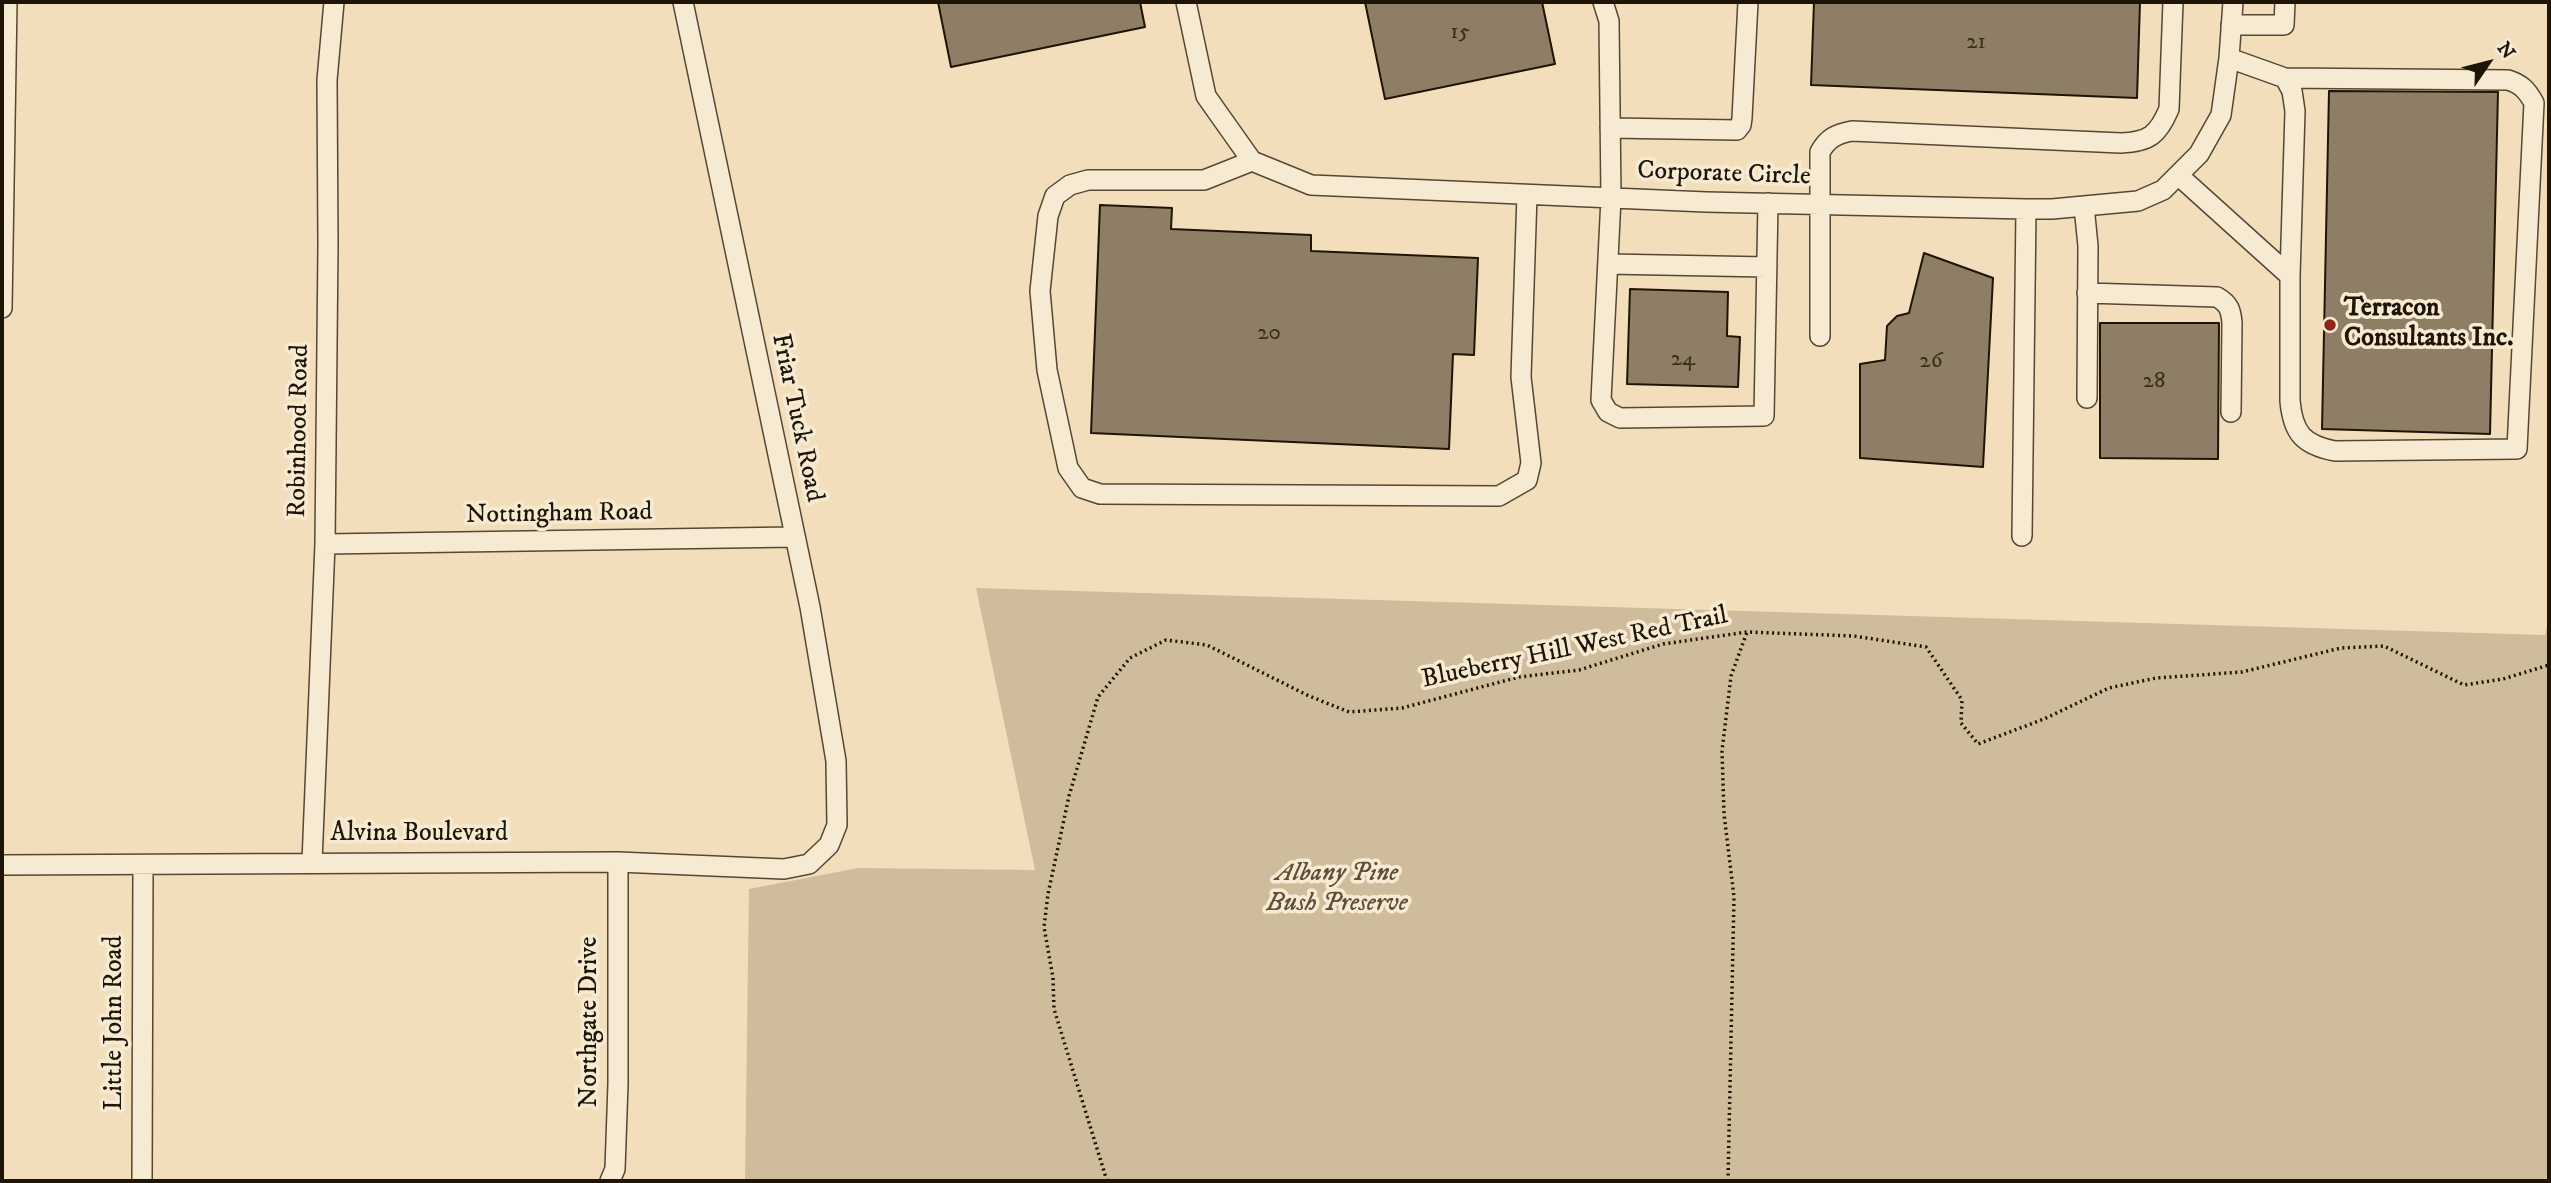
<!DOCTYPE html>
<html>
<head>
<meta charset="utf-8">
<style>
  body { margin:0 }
  #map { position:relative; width:2551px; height:1183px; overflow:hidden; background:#f3debb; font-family:"IM FELL DW Pica",serif }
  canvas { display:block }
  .frame { position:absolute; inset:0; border:4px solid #1f1507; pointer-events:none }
  .north { position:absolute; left:2453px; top:28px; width:70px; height:70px; -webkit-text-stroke:5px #f7ead3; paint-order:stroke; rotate:55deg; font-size:19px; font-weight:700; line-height:28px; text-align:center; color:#1f1507 }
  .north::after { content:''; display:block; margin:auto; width:24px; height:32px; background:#1f1507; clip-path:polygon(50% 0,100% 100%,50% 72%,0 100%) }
</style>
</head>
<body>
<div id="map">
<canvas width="2551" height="1183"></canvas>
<div class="frame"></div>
<div class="north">N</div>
</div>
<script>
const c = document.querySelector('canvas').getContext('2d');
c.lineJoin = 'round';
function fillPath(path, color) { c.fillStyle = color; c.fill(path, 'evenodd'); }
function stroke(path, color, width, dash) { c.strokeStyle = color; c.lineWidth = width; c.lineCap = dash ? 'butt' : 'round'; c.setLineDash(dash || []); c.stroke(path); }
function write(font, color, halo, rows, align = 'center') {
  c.font = font + ' "IM FELL DW Pica",serif'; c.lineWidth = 7; c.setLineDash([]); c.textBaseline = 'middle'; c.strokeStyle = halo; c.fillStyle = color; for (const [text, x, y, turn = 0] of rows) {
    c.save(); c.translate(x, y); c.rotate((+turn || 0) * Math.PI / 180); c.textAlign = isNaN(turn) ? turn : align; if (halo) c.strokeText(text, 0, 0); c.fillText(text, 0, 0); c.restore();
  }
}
const green = new Path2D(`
  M976,588L2545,635L2549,615V1181H745L749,889L858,868L1035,870Z`);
const building = new Path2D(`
  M938,2H1140L1145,27L951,67Z
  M1365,2H1542L1555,64L1385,99Z
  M1814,2H2140L2137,98L1811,85Z
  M2329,91L2498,92L2490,434L2322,429Z
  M1100,205L1172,208L1171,229L1311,235V251L1478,258L1474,355L1453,354L1449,449L1091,433Z
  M1924,253L1993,278L1983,467L1860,458V364L1885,360L1887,326L1897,316L1909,313Z
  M1630,289L1728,292L1727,336L1740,337L1738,387L1627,384Z
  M2100,323H2219L2218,459L2100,458Z`);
const path = new Path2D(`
  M1107,1181L1054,1009L1053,978L1044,927L1048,894L1069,796L1098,697L1130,658L1166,640L1207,645L1309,696L1349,712L1402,708L1519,677L1579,670L1663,644L1747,632L1854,636L1926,647L1962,700L1961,723L1978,744L2044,719L2109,688L2156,678L2242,672L2341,648L2384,646L2464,685L2503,679L2549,665
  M1728,1181L1734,897L1724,814L1722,751L1731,676L1747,632`);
const minor = new Path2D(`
  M1186,2L1206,96L1252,161L1311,185L1706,202L2026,209H2052L2138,201L2163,190L2199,154L2221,115L2229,58L2233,2
  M1603,2L1609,21L1611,198L1601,400L1608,412L1620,418L1764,416L1768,203
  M2231,25H2284L2285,2
  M2229,58L2285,78L2292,91L2295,111L2290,276V401C2293,433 2303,445 2335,451L2517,449L2534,103C2527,90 2521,84 2508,80L2285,78
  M1610,128L1737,130L1741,125L1742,118L1748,2
  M1252,161L1204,180H1088L1070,185L1055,196L1048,216L1040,291L1047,370L1068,468L1082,488L1100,494L1499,496L1527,480L1531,463L1521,377L1527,195
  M2178,175L2290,276
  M2084,206L2088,246L2087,398
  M1608,264L1767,267
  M2087,293L2217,297C2229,304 2231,310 2232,323L2231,412
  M2,308L7,2
  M1820,336V152C1828,138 1836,134 1852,131L2121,143C2149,142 2158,135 2169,109L2173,2
  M2022,536L2026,209
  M325,544L794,537
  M312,862L325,544L328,245L327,80L334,2
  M2,865L618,862L784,869L809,864L829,845L837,825L836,761L810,607L683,2
  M142,1181L143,866
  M610,1181L615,1169L618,1084V862`);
const markers = [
  [2330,325,7,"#8f2418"]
];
const numberNames = [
  ["15",1460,33],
  ["21",1976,43],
  ["20",1269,334],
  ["24",1683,360],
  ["26",1931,362],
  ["28",2154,382]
];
const streetNames = [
  ["Corporate Circle",1724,175,2],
  ["Friar Tuck Road",796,418,78],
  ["Robinhood Road",300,431,-89],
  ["Nottingham Road",559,515,-1],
  ["Blueberry Hill West Red Trail",1575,649,-12],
  ["Alvina Boulevard",419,835],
  ["Northgate Drive",591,1022,-90],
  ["Little John Road",116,1023,-90]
];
const poiNames = [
  ["Terracon",2344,310],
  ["Consultants Inc.",2344,340]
];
const parkNames = [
  ["Albany Pine",1337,875],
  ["Bush Preserve",1337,905]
];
fillPath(green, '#cfbc9c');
fillPath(building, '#8d7e65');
stroke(building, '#1f1507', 2);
stroke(minor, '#544734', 22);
stroke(path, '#1f1507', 3.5, [2, 3.5]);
stroke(minor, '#f7ead3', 19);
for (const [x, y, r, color] of markers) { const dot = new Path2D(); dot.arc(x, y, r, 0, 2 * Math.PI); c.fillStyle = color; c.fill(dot); stroke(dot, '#f7ead3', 2.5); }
write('23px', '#3a2f1e', null, numberNames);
write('26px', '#1f1507', '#f7ead3', streetNames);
write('bold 26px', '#1f1507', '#f7ead3', poiNames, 'left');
write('italic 26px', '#5d4f3b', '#f7ead3', parkNames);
</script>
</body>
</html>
